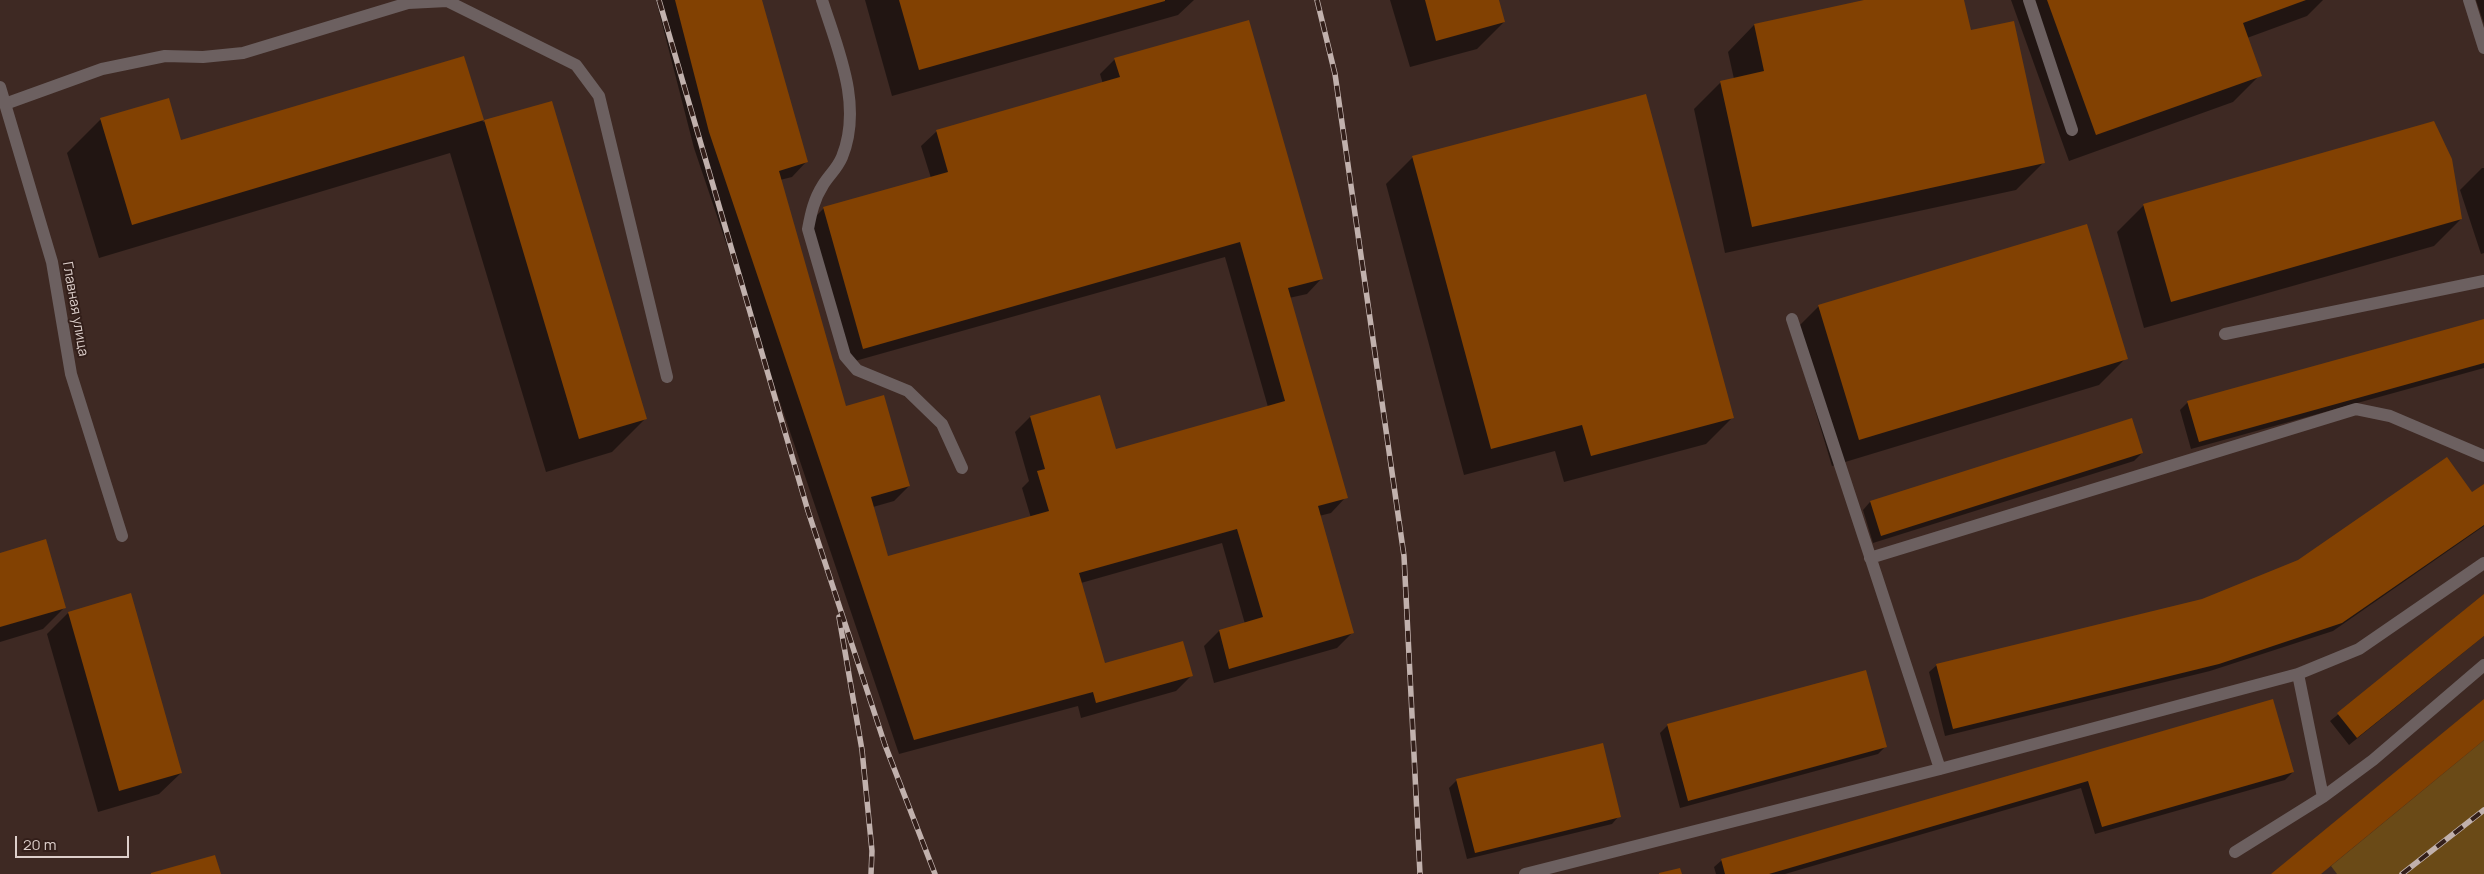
<!DOCTYPE html>
<html>
<head>
<meta charset="utf-8">
<style>
  body { margin:0 }
  #map { position:relative; width:2484px; height:874px; overflow:hidden; background:#3e2923; font-family:Manrope,sans-serif }
  canvas { display:block }
  .scale { position:absolute; left:15px; top:836px; width:114px; height:22px; box-sizing:border-box; border:2px solid #ddcfcb; border-top:0; padding-left:6px; font-size:15px; line-height:18px; white-space:nowrap; color:#ddcfcb; -webkit-text-stroke:4px #331f1a; paint-order:stroke }
</style>
</head>
<body>
<div id="map">
<canvas width="2484" height="874"></canvas>
<div class="scale">20 m</div>
</div>
<script>
const c = document.querySelector('canvas').getContext('2d');
c.lineJoin = 'round';
function fillPath(path, color) { c.fillStyle = color; c.fill(path, 'evenodd'); }
function stroke(path, color, width, dash) { c.strokeStyle = color; c.lineWidth = width; c.lineCap = dash ? 'butt' : 'round'; c.setLineDash(dash || []); c.stroke(path); }
function write(font, color, halo, rows, align = 'center') {
  c.font = font + ' Manrope,sans-serif'; c.lineWidth = 4; c.setLineDash([]); c.textBaseline = 'middle'; c.strokeStyle = halo; c.fillStyle = color; for (const [text, x, y, turn = 0] of rows) {
    c.save(); c.translate(x, y); c.rotate((+turn || 0) * Math.PI / 180); c.textAlign = isNaN(turn) ? turn : align; if (halo) c.strokeText(text, 0, 0); c.fillText(text, 0, 0); c.restore();
  }
}
const green = new Path2D(`
  M2484,740V874H2337L2331,866Z`);
const shadow = new Path2D(`
  M656,0H761L807,161L792,177L780,180L845,408L909,486L894,501L873,507L888,558L1031,518L1022,488L1029,481L1015,432L1030,417L1115,450L1268,407L1225,257L848,363L809,223L824,208L931,178L921,146L937,131L1103,84L1100,74L1115,59L1322,278L1307,294L1289,298L1346,497L1331,513L1319,516L1352,633L1337,648L1214,683L1204,646L1219,631L1245,624L1222,543L1081,583L1104,665L1191,676L1176,691L1081,718L1078,706L899,754L694,148Z
  M865,0H1194L1178,15L892,96Z
  M1390,0H1498L1504,22L1477,49L1410,67Z
  M1870,0H1963L1970,32L2043,163L2016,190L1725,253L1694,109L1721,82L1734,79L1728,52L1754,25Z
  M2011,0H2323L2307,16L2247,38L2260,75L2233,102L2069,161Z
  M2476,0H2484V24Z
  M463,57L483,122L551,102L646,418L612,452L546,472L450,153L99,258L67,153L101,119L180,141Z
  M1413,157L1733,417L1706,444L1564,482L1555,451L1464,475L1386,184Z
  M2482,168H2484V253L2481,254L2460,190Z
  M2144,205L2461,219L2434,246L2144,328L2117,232Z
  M1819,306L2126,358L2099,385L1832,466L1792,333Z
  M2484,321V368L2191,449L2180,410L2188,402Z
  M2131,420L2142,453L2134,461L1873,543L1863,510L1870,502Z
  M2484,485V526L2333,631L2210,671L1945,736L1929,672L1937,665L2203,600L2472,494Z
  M0,554L65,607L43,629L0,642Z
  M2484,596V636L2349,745L2330,721Z
  M68,613L181,773L159,794L98,812L47,634Z
  M2272,701L2293,772L2285,780L2095,834L2081,788L1785,874H1716L1714,867L1722,860Z
  M1668,725L1885,747L1878,754L1680,808L1660,733Z
  M1457,780L1619,816L1612,824L1467,859L1449,788Z`);
const building = new Path2D(`
  M675,0H762L808,162L779,171L846,406L884,395L910,486L871,497L888,556L1049,511L1037,471L1045,469L1030,416L1100,395L1116,449L1285,401L1240,242L863,349L823,207L948,172L936,130L1120,77L1114,58L1249,20L1323,279L1288,288L1348,498L1318,506L1354,633L1229,669L1219,630L1263,617L1237,529L1079,573L1105,663L1183,641L1193,676L1096,703L1093,692L914,740L709,132Z
  M899,0H1165V1L919,70Z
  M1425,0H1499L1505,22L1436,41Z
  M1864,0H1964L1971,30L2014,21L2045,163L1752,227L1720,81L1764,71L1754,24Z
  M2047,0H2306L2243,23L2262,76L2096,135Z
  M464,56L484,120L132,225L100,118L169,98L181,140Z
  M1646,94L1734,418L1591,456L1582,425L1491,449L1412,156Z
  M552,101L647,419L579,439L484,120Z
  M2434,121L2452,159L2462,219L2171,302L2143,204Z
  M2087,224L2128,359L1859,440L1818,305Z
  M2484,319V363L2199,442L2187,401Z
  M2132,418L2143,453L1881,536L1870,501Z
  M2447,457L2472,492L2484,484V525L2342,623L2219,664L1953,729L1936,664L2202,599L2298,560Z
  M46,539L66,608L0,627V553Z
  M131,593L182,773L119,791L68,612Z
  M2484,594V636L2357,738L2337,713Z
  M1866,670L1887,747L1688,801L1667,724Z
  M2273,699L2294,772L2102,827L2088,781L1769,874H1725L1721,859Z
  M2484,699V740L2321,874H2271Z
  M1603,743L1621,817L1475,853L1456,779Z
  M215,855L221,874H151V873Z
  M1680,868L1682,874H1659V873Z`);
const lane = new Path2D(`
  M822,0C838,50 863,105 842,157C837,169 829,175 823,185C814,199 811,213 808,229L845,356L857,370L908,391L942,424L962,468
  M2029,0L2072,130
  M2469,0L2484,48
  M5,104L102,69L165,56L203,57L243,53L408,3L447,1L576,65L599,96L667,377
  M1792,319L1940,769
  M2225,334L2484,281
  M1870,558L2356,409L2390,416L2484,456
  M2298,674L2323,797
  M2235,852L2323,797L2373,760L2484,665
  M1525,874L1940,769L2298,674L2359,649L2484,563`);
const street = new Path2D(`
  M0,87L52,262L71,374L122,536`);
const rail = new Path2D(`
  M659,0L808,511L885,745L935,874
  M1317,0L1335,74L1404,556L1420,874
  M839,617L862,750L872,851L871,874
  M2402,874L2484,810`);
const streetNames = [
  ["Главная улица",75,309,80]
];
fillPath(green, '#6a4a17');
fillPath(shadow, '#0007');
fillPath(building, '#824102');
stroke(lane, '#6c6060', 12);
stroke(street, '#6c6060', 12);
stroke(rail, '#c1b1ad', 5.5);
stroke(rail, '#331f1a', 4, [11]);
write('14px', '#ddcfcb', '#331f1a', streetNames);
</script>
</body>
</html>
